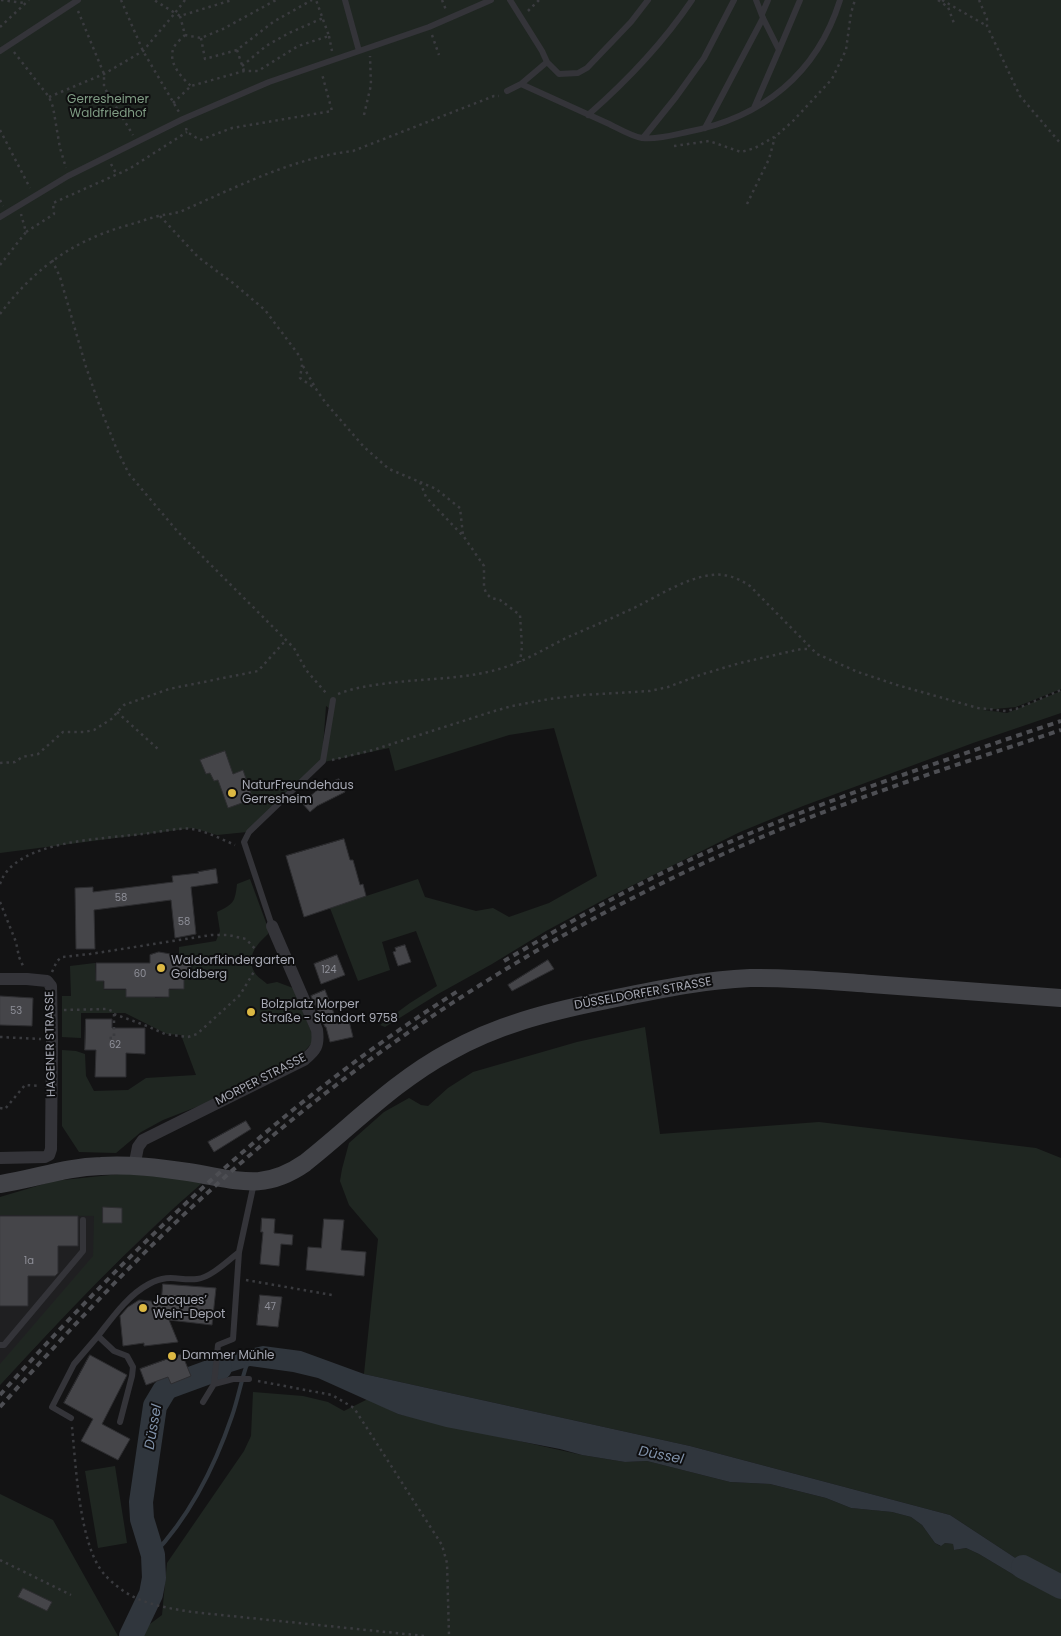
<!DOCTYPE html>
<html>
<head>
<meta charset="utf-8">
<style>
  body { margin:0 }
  canvas { display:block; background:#131314 }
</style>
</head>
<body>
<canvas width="1061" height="1636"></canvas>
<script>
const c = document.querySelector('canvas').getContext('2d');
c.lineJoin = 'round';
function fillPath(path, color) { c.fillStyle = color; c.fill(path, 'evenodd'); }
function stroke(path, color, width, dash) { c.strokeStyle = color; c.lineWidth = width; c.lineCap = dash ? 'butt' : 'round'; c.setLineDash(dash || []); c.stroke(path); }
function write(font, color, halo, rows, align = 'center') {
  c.font = font + ' Poppins,sans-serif'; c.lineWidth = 4; c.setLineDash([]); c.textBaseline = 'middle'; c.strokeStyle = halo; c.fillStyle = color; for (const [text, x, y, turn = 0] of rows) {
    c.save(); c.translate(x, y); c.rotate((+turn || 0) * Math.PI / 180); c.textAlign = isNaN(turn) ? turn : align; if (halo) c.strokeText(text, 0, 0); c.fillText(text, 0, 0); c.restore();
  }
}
const built = new Path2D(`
  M177,1205L89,1289L0,1385V1206Z`);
const green = new Path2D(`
  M0,0H1061V689L1016,707L984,710L1007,713L1061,691V713L973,743L803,806L740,832L605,899L546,931L492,964L438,994L385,1027L380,1025L410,1003L437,986L416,931L382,942L390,970L358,981L330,908L418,879L425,897L476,911L493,908L509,917L549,903L597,876L554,728L509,735L395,771L389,748L324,762L329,708L326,706L322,761L247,832L217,835L193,828L0,853Z
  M250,879L268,928V934C257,944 245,957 255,973C257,977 263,980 267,984L277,982L293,988L313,1036L312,1043L296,1060L222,1097L163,1120L141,1132L116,1153L79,1152L62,1126V1050L76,1051L85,1054L86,1076L94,1091L128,1090L146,1078L196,1075L181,1035L167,1034L125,1013H81V1038L62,1037V996H71L70,966L95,963L96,981H103L104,990H126V997H141L154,990L155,998L169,997V990L184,989V977L193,976L192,962L190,960H179V947L216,941L220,931L217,912C234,904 235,902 237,884Z
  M645,1027L660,1134L819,1122L1036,1148L1061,1158V1588L950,1515L690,1446L364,1374L378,1239L349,1205L340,1181L342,1169L349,1143L384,1112L409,1098L421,1105L428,1106L448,1088L473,1072L577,1042Z
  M138,1172L195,1178L201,1184C129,1246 64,1316 0,1385V1364L93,1256L94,1216L0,1215V1197L54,1181Z
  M253,1392L303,1396L328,1402L344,1411L368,1399L398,1414L582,1455L625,1462L647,1461L730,1482L770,1484L826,1498L851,1508L892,1512L911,1517L922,1525L935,1543L940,1546L945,1543L953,1544L954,1550L966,1548L979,1554L1014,1575L1061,1598V1636H142L150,1624L162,1615L167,1563L244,1451L251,1436Z
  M115,1466L127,1543L98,1548L85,1471Z
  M0,1494L53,1520L118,1636H0Z`);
const water = new Path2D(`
  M263,1346L301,1351L364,1374L690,1446L950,1515L1061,1588V1598L1014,1575L979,1554L966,1548L954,1550L953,1544L945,1543L941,1546L935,1543L922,1525L911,1517L892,1512L851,1508L826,1498L770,1484L730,1482L647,1461L625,1462L582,1455L560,1449L446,1427L398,1414L318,1378L293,1372L250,1366L215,1377L192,1381L190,1379C192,1376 194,1371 197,1369C214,1358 243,1350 263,1346Z`);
const stream = new Path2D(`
  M153,1555C190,1516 215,1466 232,1416C238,1399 241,1381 247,1364`);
const river = new Path2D(`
  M1023,1567L1061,1587
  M131,1636L151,1594L154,1578L153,1555L142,1519L141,1502L155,1406L164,1391L168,1387L220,1368`);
const building = new Path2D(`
  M225,751L233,774L243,770L253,799L228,808L218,780L214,781L210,773L206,774L200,760Z
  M339,779L345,792L317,806L310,812L302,803L321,787Z
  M344,839L350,860H353L360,885L363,884L366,896L304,917L286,856Z
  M216,869L218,883L191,887L196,934L175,938L171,900L94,910L95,949H76L75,888L93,887V892L173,882L172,876L199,873L198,872Z
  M405,945L411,962L398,966L393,952L396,951L395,948Z
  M159,952L176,955V963H191V976H184V989H169V997H126V989H104V981H96V963H150V955Z
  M337,955L345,975L321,984L314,964Z
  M548,960L554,969L512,991L508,985Z
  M325,990L338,1024L349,1021L353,1037L330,1042L326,1027H325L311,996Z
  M0,996L33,998L32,1026L0,1025Z
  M86,1019H112V1028H145V1054L126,1053V1077H95L96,1050H85Z
  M246,1121L251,1129L214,1152L208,1142Z
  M103,1207L122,1208V1223H103Z
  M0,1216H78V1246H58V1273L55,1276H28V1306H0Z
  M262,1218L275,1219L274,1233L293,1235L292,1245L281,1244L279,1266L260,1264L263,1232H261Z
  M324,1219L344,1220L341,1250L366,1252L364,1276L306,1270L308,1247L321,1248Z
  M163,1284L216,1288L212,1325L169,1320L178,1342L144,1346V1343L123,1346L120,1316L128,1307L139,1300L161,1302Z
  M260,1295L282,1297L278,1327L257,1325Z
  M182,1354L191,1376L171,1384L168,1377L146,1385L140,1369Z
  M90,1355L127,1375L102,1424L130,1439L118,1460L81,1441L93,1419L64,1403Z
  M23,1588L52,1602L47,1611L18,1597Z`);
const path = new Path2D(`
  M1,0L24,3
  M121,0L143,51L179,112
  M185,0L175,13L180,16L232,0
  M442,0L446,10
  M938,0L948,7L955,26
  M942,0L987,26
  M979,0L987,19V26L1020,96L1061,144
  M78,11L104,74V87L133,135
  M528,11L539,0
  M180,16L185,35L201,38L223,29L276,0
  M0,27L29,0
  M185,35C182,38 176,43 174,47C167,62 181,77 191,86
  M432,35L439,55
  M329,36L332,51
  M201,38L205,59L237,50L273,22L312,0
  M237,50L244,71
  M14,52L49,97L53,107L60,148L66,168
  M242,66L266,46L289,33L323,18
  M49,97L104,74L143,51L175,13L154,0
  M173,103L191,86L244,71H258L298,46L329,36L316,0
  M364,115L371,85L370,56
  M186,128L187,132L200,140L232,128L332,111L322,74
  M0,130L30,188
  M674,146L709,141L741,152L755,148L776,136L793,121L832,79L846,50L851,13L855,0
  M111,164L117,175
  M0,200L3,206
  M747,204L769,159L775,137
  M160,216L198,257L233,283L265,310L301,358L302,365L300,378L316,389L325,402L364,447L389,469L420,482L426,497L464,537L484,566V587L486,593L491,598L500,600L520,615L522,647L520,662
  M26,232L54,214L53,203L129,169L187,132
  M52,260L60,277L86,367L100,407L117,450L129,474L178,532L294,648L306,670L326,693
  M0,265L26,232L21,214
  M0,314C34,269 71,242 125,226C136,223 147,219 158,216C167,214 176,214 184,210C239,186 293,158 353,151L494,96H499
  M303,366L315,387
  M420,482L436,489L460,508L463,535
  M338,694C353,688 367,686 382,684C429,677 477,681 521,661C537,654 552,645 568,637C591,627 615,617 638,606C659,595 687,578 711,575C725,573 738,578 750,586L817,654L858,672L897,685L978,708L1006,711L1016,709L1061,690
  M117,712L158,749
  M332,760L373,750L491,712L512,706L549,699L583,695L650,691L668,687L703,674L740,663L801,649H811
  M0,763L15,762L22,757L38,754L63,732H84L94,730L113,718L117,712L124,705L169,689L258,671L286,640
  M0,884C14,840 104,839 142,834C154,833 181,827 192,829C206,831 221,839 235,845
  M0,902L16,942L19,957L23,966
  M52,972L57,961L62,957L90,954L211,935H228L246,939L257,951
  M64,1010L107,1009L112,1011L114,1014V1038H109
  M114,1014L147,1026L165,1034L188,1037L197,1034L240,995L255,970
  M0,1037L41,1039
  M0,1108L5,1109L25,1085L40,1086
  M246,1280L332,1295
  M258,1381L332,1395L354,1408L442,1545L447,1563L449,1636
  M72,1427C76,1465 79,1547 105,1575C113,1584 125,1593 136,1598C154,1606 173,1609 192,1612L425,1636
  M0,1560L71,1595`);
const service = new Path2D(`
  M345,0L359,51
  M510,0L542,51L547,62L559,74L578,73L587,68L631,22L648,0
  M762,14L768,0
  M779,50L800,0
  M0,51L78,0
  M547,62L521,84C550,97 578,110 607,123C618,128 630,136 642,138C656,140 674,135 687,132C762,118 817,74 840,0
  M507,91L521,84
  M754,108L779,50L763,18L756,0
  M588,115C628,80 663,43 692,0
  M705,128L763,18
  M643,138L676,97L704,58L734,0
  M0,217L68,176L183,119L269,82L429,27L491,0
  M272,926L244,842L249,832L323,761L333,700
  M0,1345H4L83,1251V1220
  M214,1384L233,1379H249
  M203,1402L214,1384L218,1345L233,1339L239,1252L254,1183
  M71,1418L52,1407L74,1364L98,1336
  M120,1422L132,1376L133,1367L127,1356L114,1351L98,1336C112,1318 128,1295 149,1284C170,1273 178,1281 197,1279C210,1278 229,1260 239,1252`);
const minor = new Path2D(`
  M0,979H27L47,981L51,986L52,1039L51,1149L49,1155L45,1157L0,1158
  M134,1167L138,1147L143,1140L304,1060C316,1050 319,1046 317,1030L272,926`);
const secondary = new Path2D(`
  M0,1184C35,1179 65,1167 101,1166C130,1164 160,1168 188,1172C235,1179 262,1193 305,1163C353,1125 395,1081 449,1052C497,1025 548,1012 602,1001C651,991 700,980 750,978C790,977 831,981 871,984C934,989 998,993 1061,998`);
const rail = new Path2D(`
  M504,961C562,927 621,892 683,863C805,806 933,764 1061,721
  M0,1395C136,1242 284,1101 458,991
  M0,1407C69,1330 138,1255 215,1186C370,1045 550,931 741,846C845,800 954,766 1061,730`);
const markers = [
  [232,793,5,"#dcb843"],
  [161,968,5,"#dcb843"],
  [251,1012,5,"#dcb843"],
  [143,1308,5,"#dcb843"],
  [172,1356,5,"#dcb843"]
];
const numberNames = [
  ["58",121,898],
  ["58",184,922],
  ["124",329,970],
  ["60",140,974],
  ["53",16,1011],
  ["62",115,1045],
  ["1a",29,1261],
  ["47",270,1307]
];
const parkNames = [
  ["Gerresheimer",108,100],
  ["Waldfriedhof",108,114]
];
const poiNames = [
  ["NaturFreundehaus",242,786],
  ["Gerresheim",242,800],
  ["Waldorfkindergarten",171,961],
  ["Goldberg",171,975],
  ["Bolzplatz Morper",261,1005],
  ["Straße - Standort 9758",261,1019],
  ["Jacques’",153,1301],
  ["Wein-Depot",153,1315],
  ["Dammer Mühle",182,1356]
];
const streetNames = [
  ["DÜSSELDORFER STRASSE",643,994,-10],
  ["HAGENER STRASSE",51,1044,-91],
  ["MORPER STRASSE",261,1080,-27]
];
const waterNames = [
  ["Düssel",154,1427,-80],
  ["Düssel",661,1456,11]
];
fillPath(built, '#1f1f21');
fillPath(green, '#1f2621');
fillPath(water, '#30363d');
stroke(stream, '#30363d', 4);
stroke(river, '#30363d', 24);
fillPath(building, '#454549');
stroke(building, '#2d2d30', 1);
stroke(path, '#3a3b3f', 2.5, [2.5, 4]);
stroke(service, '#343439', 6);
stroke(minor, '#343439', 12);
stroke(secondary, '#424348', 18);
stroke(rail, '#4d4e53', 4, [6, 5]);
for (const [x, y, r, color] of markers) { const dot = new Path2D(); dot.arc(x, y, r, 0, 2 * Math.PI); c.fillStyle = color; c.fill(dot); stroke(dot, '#0e0e0f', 2); }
write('10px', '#8e8f98', null, numberNames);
write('12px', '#7f9c84', '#0e0e0f', parkNames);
write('12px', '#a6a8b3', '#0e0e0f', poiNames, 'left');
write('12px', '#a6a8b3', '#0e0e0f', streetNames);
write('italic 14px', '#8092aa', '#0e0e0f', waterNames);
</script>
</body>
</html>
